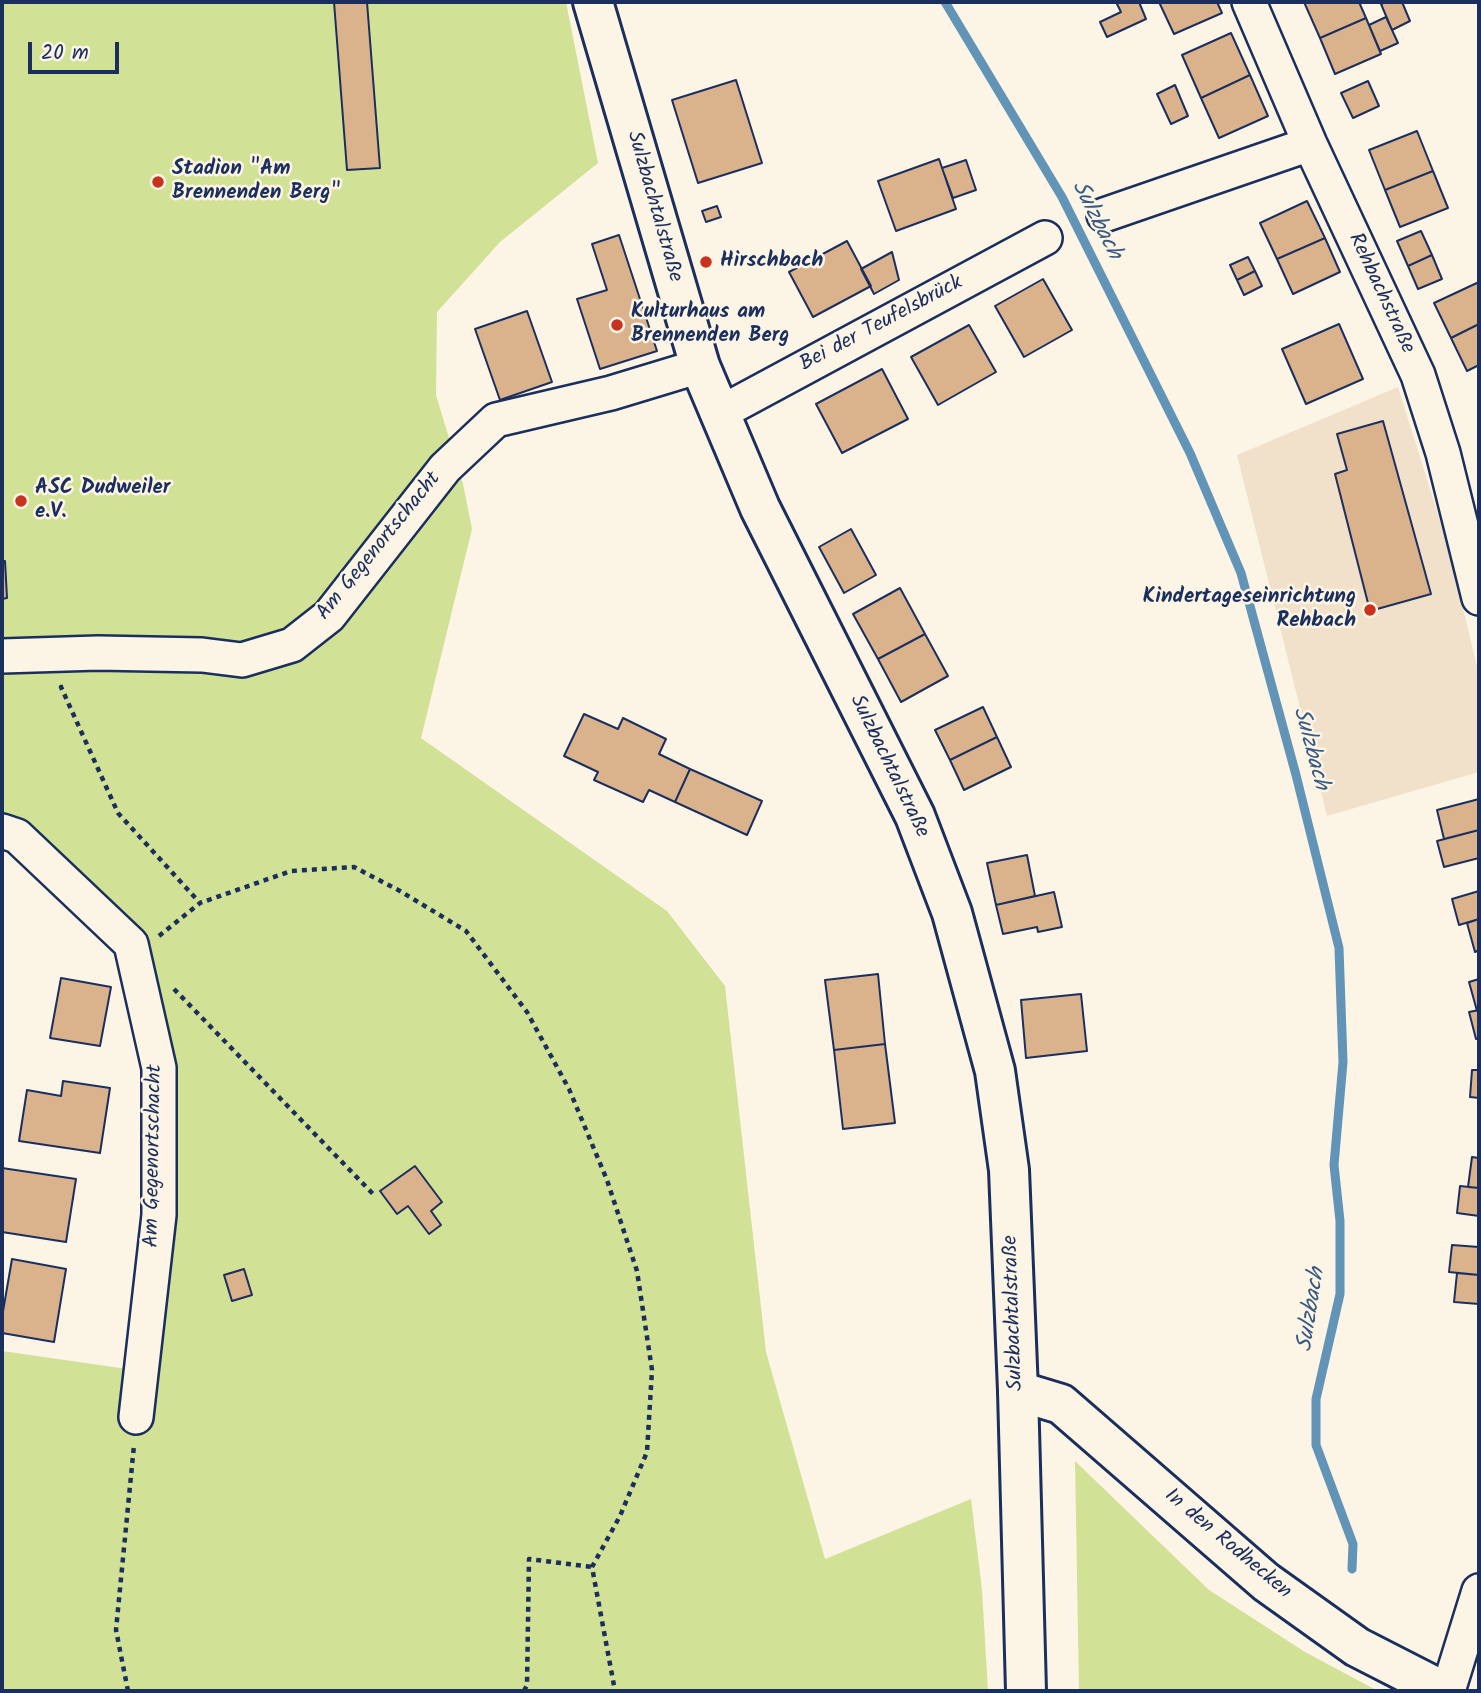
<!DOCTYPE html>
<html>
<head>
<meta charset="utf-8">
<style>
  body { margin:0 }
  #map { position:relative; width:1481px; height:1693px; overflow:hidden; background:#fcf5e5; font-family:Kalam,sans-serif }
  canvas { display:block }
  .frame { position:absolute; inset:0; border:4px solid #1b2f5e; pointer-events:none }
  .scale { position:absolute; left:28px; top:42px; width:91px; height:32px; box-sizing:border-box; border:4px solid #1b2f5e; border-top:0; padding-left:9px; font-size:21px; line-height:24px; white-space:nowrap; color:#1b2f5e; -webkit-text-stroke:5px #fcf5e5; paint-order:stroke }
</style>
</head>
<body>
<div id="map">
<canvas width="1481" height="1693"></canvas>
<div class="frame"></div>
<div class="scale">20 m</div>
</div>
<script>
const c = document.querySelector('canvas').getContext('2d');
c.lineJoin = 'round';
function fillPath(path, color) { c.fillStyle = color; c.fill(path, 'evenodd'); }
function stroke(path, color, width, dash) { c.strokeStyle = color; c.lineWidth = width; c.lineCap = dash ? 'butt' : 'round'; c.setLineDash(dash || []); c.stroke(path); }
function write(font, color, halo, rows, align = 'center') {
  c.font = font + ' Kalam,sans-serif'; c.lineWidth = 5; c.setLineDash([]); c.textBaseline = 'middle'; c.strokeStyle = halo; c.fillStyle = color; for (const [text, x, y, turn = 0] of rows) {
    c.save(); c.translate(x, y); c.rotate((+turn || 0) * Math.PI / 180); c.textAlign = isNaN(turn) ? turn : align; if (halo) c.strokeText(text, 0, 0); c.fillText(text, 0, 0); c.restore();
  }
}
const built = new Path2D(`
  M1398,387L1448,546L1479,675V772L1327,816L1237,455Z`);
const green = new Path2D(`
  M2,2H566L598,163L500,242L437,312L436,395L463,484L472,529L421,738L667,911L725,986L766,1352L825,1559L971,1499L982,1590L988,1691H2V1351L141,1371L159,1215L130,944L2,831Z
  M1075,1461L1209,1590L1305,1652L1378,1691H1079Z`);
const stream = new Path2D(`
  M945,2L1062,197L1190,453L1241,573L1296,775L1339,948L1343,1062L1334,1165L1340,1221V1294L1316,1399V1445L1353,1544L1352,1569`);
const building = new Path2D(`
  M334,2H367L380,168L347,170Z
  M1116,2H1139L1146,19L1107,37L1100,22L1121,12Z
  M1159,2H1217L1222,13L1174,34Z
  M1304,2H1359L1366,18L1320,38Z
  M1386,2H1402L1410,21L1392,30L1381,4Z
  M1386,17L1398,43L1380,51L1369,25Z
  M1366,18L1381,54L1335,74L1320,38Z
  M1231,33L1250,75L1201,98L1182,55Z
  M1250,75L1268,116L1219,138L1201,98Z
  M736,80L762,163L698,183L672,100Z
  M1368,81L1379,106L1353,118L1341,93Z
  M1175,85L1188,116L1171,124L1157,94Z
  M1417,131L1433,171L1385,190L1369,150Z
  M939,159L956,209L896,231L878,181Z
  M966,160L976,190L953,198L942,168Z
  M1433,171L1448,208L1400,227L1385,190Z
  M1307,201L1325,238L1277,259L1260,223Z
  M717,206L721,217L706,222L702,211Z
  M1421,231L1432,255L1408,266L1397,241Z
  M619,235L657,351L600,369L577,299L607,290L592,244Z
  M1325,238L1340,272L1293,294L1277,259Z
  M847,241L871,286L813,317L789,272Z
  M892,252L899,280L874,294L861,269Z
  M1432,255L1442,279L1418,289L1408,266Z
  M1248,257L1255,271L1237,280L1230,265Z
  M1255,271L1262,286L1244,295L1237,280Z
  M1043,279L1072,330L1024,357L995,306Z
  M1479,282V324L1451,338L1434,303Z
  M527,311L552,382L500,400L475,329Z
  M1339,324L1363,379L1306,404L1282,349Z
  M1479,324V365L1467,371L1451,338Z
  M969,325L996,372L938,405L911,357Z
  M882,369L908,419L842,453L816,404Z
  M1383,421L1431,594L1370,611L1335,474L1347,470L1337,434Z
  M851,529L876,575L844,593L819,547Z
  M2,561H5L7,598L2,599Z
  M900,588L925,634L878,659L853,614Z
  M925,634L948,676L901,702L878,659Z
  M983,707L997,737L950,760L935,730Z
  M584,714L618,729L623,718L666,739L659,754L690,769L675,802L649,790L643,802L594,780L598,772L564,756Z
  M997,737L1011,767L964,790L950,760Z
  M690,769L762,801L747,835L675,802Z
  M1479,799V830L1444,839L1437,810Z
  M1479,830V858L1444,867L1437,841Z
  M1027,855L1035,896L996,905L987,863Z
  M1479,891V919L1459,925L1452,899Z
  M1054,892L1062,927L1038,932L1037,927L1003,934L996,905Z
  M1479,919V950L1475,952L1467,923Z
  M878,974L885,1044L834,1050L825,980Z
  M61,978L111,987L100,1046L50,1038Z
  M1479,979V1010L1477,1011L1469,982Z
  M1081,994L1087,1051L1026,1058L1021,1000Z
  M1479,1010V1038L1476,1039L1469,1012Z
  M885,1044L895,1123L843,1129L834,1050Z
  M1472,1070H1479V1098L1470,1097Z
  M63,1081L110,1088L100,1153L19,1141L27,1090L61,1096Z
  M1472,1157L1479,1158V1188L1468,1187Z
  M415,1166L442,1202L431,1211L441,1225L429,1234L408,1206L397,1214L380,1191Z
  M2,1168L76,1179L66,1242L2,1232Z
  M1460,1186L1479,1188V1216L1457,1213Z
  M1452,1245L1479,1247V1275L1449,1272Z
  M12,1259L66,1269L54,1342L2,1333V1317Z
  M244,1269L252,1295L232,1301L224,1275Z
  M1457,1273L1479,1275V1304L1454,1302Z`);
const path = new Path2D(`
  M63,687H61L118,813L200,903
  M159,936L200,903L291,871L354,867L400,891L466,931L527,1012L569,1089L607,1180L637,1271L652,1370L647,1452L620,1516L592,1567L615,1691
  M174,989L376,1197
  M128,1691L116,1630L134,1445
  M524,1691L527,1685L529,1559L592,1567`);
const minor = new Path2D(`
  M1249,2L1310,144L1418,375L1443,453L1479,598
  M1104,215L1310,144
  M720,413L1045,238
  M2,656L98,653L202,655L242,660L292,645L329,616L445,468L496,420L611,393L700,366
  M2,831L17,836L131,944L159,1068V1215L136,1417
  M1448,1691L1479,1591`);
const tertiary = new Path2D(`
  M1018,1391L1061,1404L1266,1582L1357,1647L1443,1691`);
const secondary = new Path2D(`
  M593,2L700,366L760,508L915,816L952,913L995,1071L1009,1170L1018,1391L1026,1691`);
const markers = [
  [158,182,7,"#c8321e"],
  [706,262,7,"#c8321e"],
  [617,325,7,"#c8321e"],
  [21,501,7,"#c8321e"],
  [1370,610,7,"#c8321e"]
];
const poiNames = [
  ["Stadion \"Am",172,170],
  ["Brennenden Berg\"",172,194],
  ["Hirschbach",720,262],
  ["Kulturhaus am",631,313],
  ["Brennenden Berg",631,337],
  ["ASC Dudweiler",35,489],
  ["e.V.",35,513],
  ["Kindertageseinrichtung",1356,598,"right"],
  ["Rehbach",1356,622,"right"]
];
const streetNames = [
  ["Sulzbachtalstraße",653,207,74],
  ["Rehbachstraße",1380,294,65],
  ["Bei der Teufelsbrück",882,325,-28],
  ["Am Gegenortschacht",380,547,-51],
  ["Sulzbachtalstraße",888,767,64],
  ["Am Gegenortschacht",155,1156,-89],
  ["Sulzbachtalstraße",1015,1313,-92],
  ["In den Rodhecken",1227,1545,40]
];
const waterNames = [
  ["Sulzbach",1095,221,63],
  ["Sulzbach",1309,749,75],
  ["Sulzbach",1313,1310,-81]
];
fillPath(built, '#f2e1ca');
fillPath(green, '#d1e195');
stroke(stream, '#6194b6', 9);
fillPath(building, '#dab28b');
stroke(building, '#1b2f5e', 2);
stroke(minor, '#1b2f5e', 38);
stroke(tertiary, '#1b2f5e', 44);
stroke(secondary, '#1b2f5e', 44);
stroke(path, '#1b2f5e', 4.5, [5, 5]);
stroke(minor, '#fcf5e5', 33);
stroke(tertiary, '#fcf5e5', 38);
stroke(secondary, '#fcf5e5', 38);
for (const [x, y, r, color] of markers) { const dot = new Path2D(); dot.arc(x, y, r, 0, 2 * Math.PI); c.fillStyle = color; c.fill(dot); stroke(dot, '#fcf5e5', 2.5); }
write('bold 21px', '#1b2f5e', '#fcf5e5', poiNames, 'left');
write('21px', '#1b2f5e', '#fcf5e5', streetNames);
write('italic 23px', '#385982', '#fcf5e5', waterNames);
</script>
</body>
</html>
